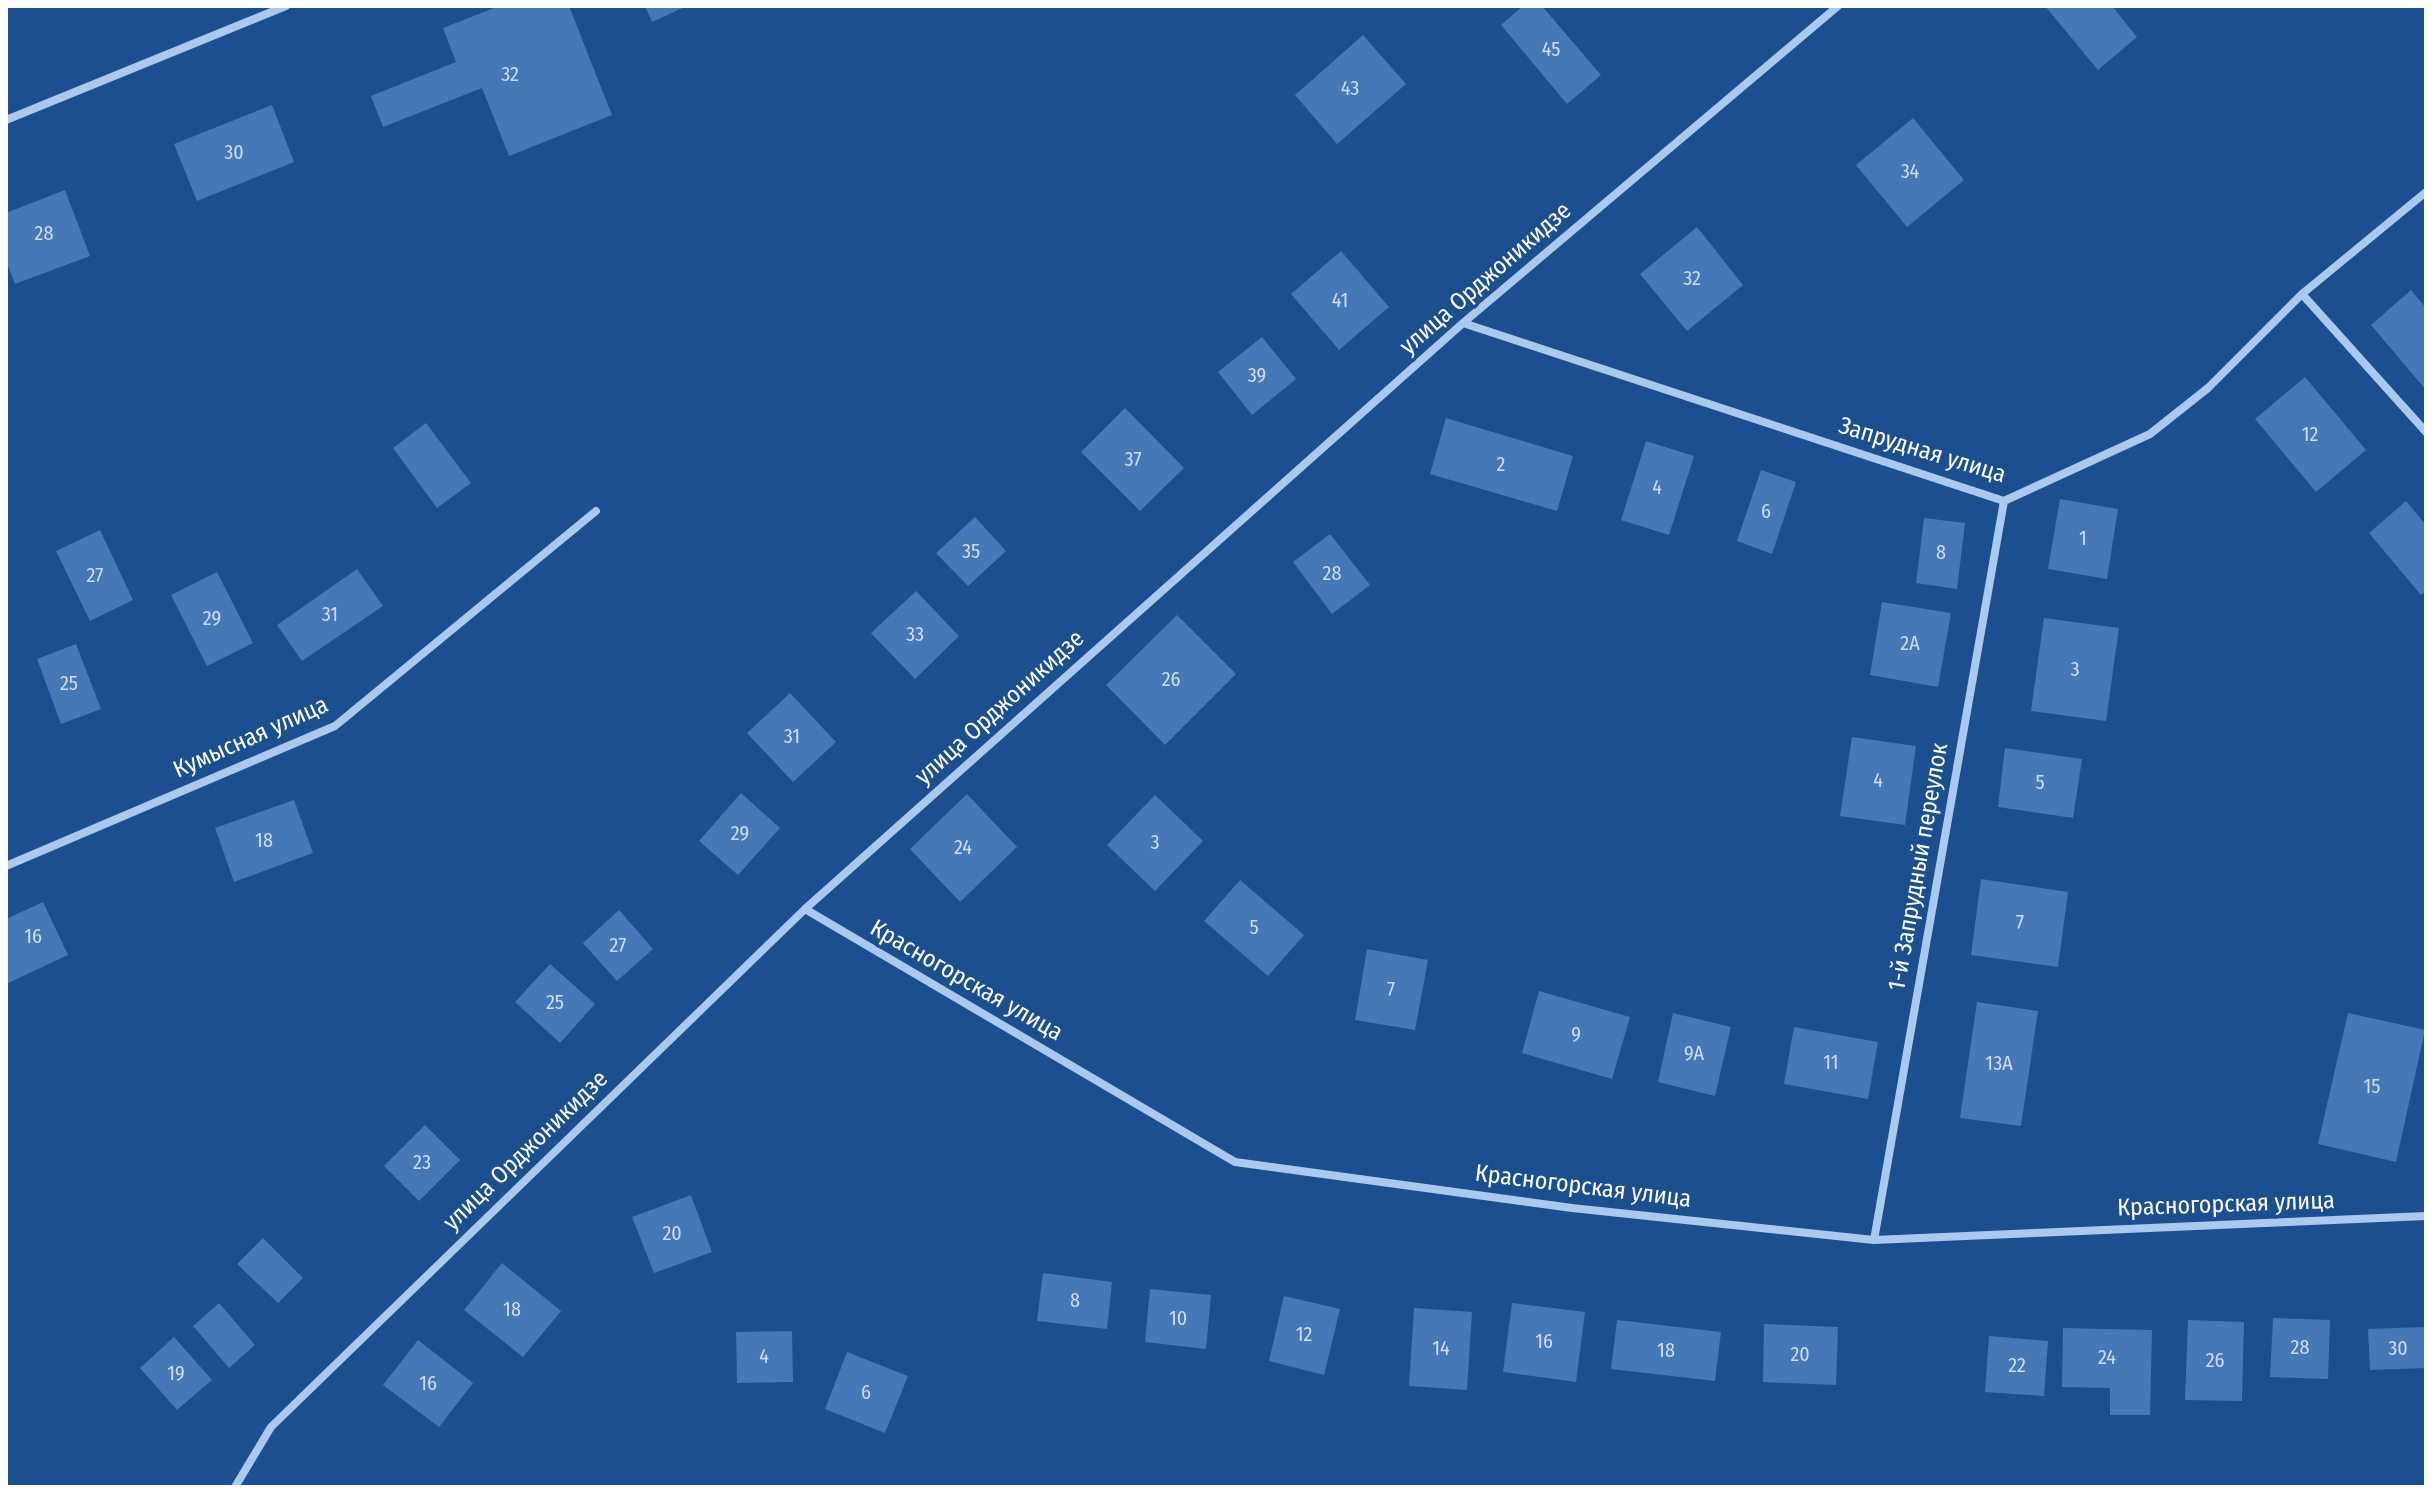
<!DOCTYPE html>
<html>
<head>
<meta charset="utf-8">
<style>
  body { margin:0 }
  #map { position:relative; width:2432px; height:1493px; overflow:hidden; background:#1b4f8f; font-family:"Fira Sans Condensed",sans-serif }
  canvas { display:block }
  .frame { position:absolute; inset:0; border:8px solid #fff; pointer-events:none }
</style>
</head>
<body>
<div id="map">
<canvas width="2432" height="1493"></canvas>
<div class="frame"></div>
</div>
<script>
const c = document.querySelector('canvas').getContext('2d');
c.lineJoin = 'round';
function fillPath(path, color) { c.fillStyle = color; c.fill(path, 'evenodd'); }
function stroke(path, color, width, dash) { c.strokeStyle = color; c.lineWidth = width; c.lineCap = dash ? 'butt' : 'round'; c.setLineDash(dash || []); c.stroke(path); }
function write(font, color, halo, rows, align = 'center') {
  c.font = font + ' "Fira Sans Condensed",sans-serif'; c.lineWidth = 7; c.setLineDash([]); c.textBaseline = 'middle'; c.strokeStyle = halo; c.fillStyle = color; for (const [text, x, y, turn = 0] of rows) {
    c.save(); c.translate(x, y); c.rotate((+turn || 0) * Math.PI / 180); c.textAlign = isNaN(turn) ? turn : align; if (halo) c.strokeText(text, 0, 0); c.fillText(text, 0, 0); c.restore();
  }
}
const building = new Path2D(`
  M499,6H569L612,115L509,156L482,88L383,127L371,96L456,62L443,28Z
  M645,6H687L652,22Z
  M1523,6H1542L1601,75L1567,104L1501,25Z
  M2045,6H2112L2137,37L2098,70Z
  M1363,35L1406,84L1337,144L1295,95Z
  M272,105L294,162L197,201L174,144Z
  M1913,118L1964,180L1907,227L1856,165Z
  M65,190L90,256L15,284L6,261V213Z
  M1697,227L1743,285L1687,331L1640,274Z
  M1341,251L1389,307L1339,350L1291,294Z
  M2411,290L2426,308V390L2371,325Z
  M1262,337L1296,379L1252,415L1218,372Z
  M2305,377L2366,450L2316,492L2255,419Z
  M1125,408L1184,468L1140,511L1081,452Z
  M1446,418L1573,456L1557,511L1430,474Z
  M426,423L471,483L437,508L393,448Z
  M1646,441L1694,456L1669,535L1621,520Z
  M1761,470L1796,482L1772,554L1737,541Z
  M2060,499L2118,509L2107,579L2048,569Z
  M2406,501L2426,525V591L2421,595L2369,533Z
  M975,517L1006,551L968,586L936,553Z
  M1924,518L1965,523L1957,589L1916,583Z
  M100,530L133,600L90,621L56,551Z
  M1330,534L1370,585L1332,614L1293,562Z
  M357,569L383,606L302,661L277,625Z
  M217,572L253,643L207,666L171,595Z
  M916,591L959,636L915,679L871,633Z
  M1882,602L1951,613L1938,687L1870,675Z
  M1177,615L1236,674L1165,745L1106,685Z
  M2044,618L2119,628L2106,721L2031,711Z
  M76,644L101,709L61,724L37,659Z
  M790,693L836,742L793,782L747,733Z
  M1852,737L1916,746L1905,825L1840,816Z
  M2005,748L2082,759L2073,818L1998,807Z
  M741,793L780,828L738,875L699,841Z
  M967,794L1017,847L960,902L910,849Z
  M1155,795L1203,841L1155,891L1107,845Z
  M294,800L313,853L234,882L215,828Z
  M1981,879L2068,892L2058,967L1971,955Z
  M1240,880L1304,935L1268,976L1204,921Z
  M43,902L68,955L6,984V919Z
  M619,910L653,949L617,981L583,943Z
  M1367,949L1428,960L1415,1030L1355,1020Z
  M550,964L595,1004L560,1043L515,1002Z
  M1539,991L1630,1017L1612,1079L1522,1053Z
  M1977,1002L2038,1011L2021,1126L1960,1118Z
  M1673,1013L1731,1027L1715,1096L1658,1082Z
  M2348,1013L2425,1030L2396,1162L2318,1144Z
  M1794,1027L1878,1042L1868,1099L1784,1084Z
  M425,1125L460,1160L419,1201L384,1166Z
  M691,1195L712,1252L654,1273L632,1217Z
  M263,1238L303,1278L278,1303L237,1264Z
  M502,1263L561,1311L523,1357L464,1310Z
  M1043,1273L1112,1282L1107,1329L1037,1321Z
  M1150,1289L1211,1295L1206,1349L1145,1342Z
  M1284,1296L1340,1309L1324,1375L1269,1361Z
  M219,1303L255,1345L229,1368L193,1326Z
  M1512,1303L1585,1312L1576,1382L1503,1372Z
  M1414,1308L1472,1312L1467,1390L1409,1386Z
  M2273,1318L2330,1320L2328,1379L2270,1377Z
  M1617,1320L1721,1332L1715,1381L1611,1369Z
  M2188,1320L2244,1322L2242,1401L2185,1400Z
  M1764,1324L1838,1327L1836,1385L1763,1382Z
  M2426,1327V1368L2370,1370L2368,1329Z
  M2063,1328L2152,1330L2150,1415H2110V1388L2062,1387Z
  M792,1331L793,1382L737,1383L736,1332Z
  M1989,1336L2048,1341L2044,1396L1985,1392Z
  M174,1337L212,1380L177,1410L140,1368Z
  M418,1340L473,1383L439,1427L383,1385Z
  M847,1352L908,1376L885,1433L825,1409Z`);
const minor = new Path2D(`
  M6,120L286,6
  M2302,294L2426,432
  M1463,323L2004,501L2150,434L2208,388L2302,294L2426,192
  M6,866L335,726L596,511
  M805,909L1235,1162L1572,1208L1874,1240L2426,1216
  M1874,1240L2004,501
  M235,1487L271,1427L805,909L1463,323L1838,6`);
const numberNames = [
  ["45",1551,50],
  ["32",510,75],
  ["43",1350,89],
  ["30",234,153],
  ["34",1910,172],
  ["28",44,234],
  ["32",1692,279],
  ["41",1340,301],
  ["39",1257,376],
  ["12",2310,435],
  ["37",1133,460],
  ["2",1501,465],
  ["4",1657,488],
  ["6",1766,512],
  ["1",2083,539],
  ["35",971,552],
  ["8",1941,553],
  ["28",1332,574],
  ["27",95,576],
  ["31",330,615],
  ["29",212,619],
  ["33",915,635],
  ["2А",1910,644],
  ["3",2075,670],
  ["26",1171,680],
  ["25",69,684],
  ["31",792,737],
  ["4",1878,781],
  ["5",2040,783],
  ["29",740,834],
  ["18",264,841],
  ["3",1155,843],
  ["24",963,848],
  ["7",2020,923],
  ["5",1254,928],
  ["16",33,937],
  ["27",618,946],
  ["7",1391,990],
  ["25",555,1003],
  ["9",1576,1035],
  ["9А",1694,1054],
  ["11",1831,1063],
  ["13А",1999,1064],
  ["15",2372,1087],
  ["23",422,1163],
  ["20",672,1234],
  ["8",1075,1301],
  ["18",512,1310],
  ["10",1178,1319],
  ["12",1304,1335],
  ["16",1544,1342],
  ["28",2300,1348],
  ["14",1441,1349],
  ["30",2398,1349],
  ["18",1666,1351],
  ["20",1800,1355],
  ["4",764,1357],
  ["24",2107,1358],
  ["26",2215,1361],
  ["22",2017,1366],
  ["19",176,1374],
  ["16",428,1384],
  ["6",866,1393]
];
const streetNames = [
  ["улица Орджоникидзе",1486,279,-41],
  ["Запрудная улица",1922,451,17],
  ["улица Орджоникидзе",1000,708,-42],
  ["Кумысная улица",251,738,-24],
  ["1-й Запрудный переулок",1919,867,-80],
  ["Красногорская улица",966,981,30],
  ["улица Орджоникидзе",526,1151,-44],
  ["Красногорская улица",1583,1187,7],
  ["Красногорская улица",2226,1205,-2]
];
fillPath(building, '#4478b7');
stroke(minor, '#a9c9ee', 8);
write('20px', '#d0dded', null, numberNames);
write('24px', '#fff', '#1b4f8f', streetNames);
</script>
</body>
</html>
